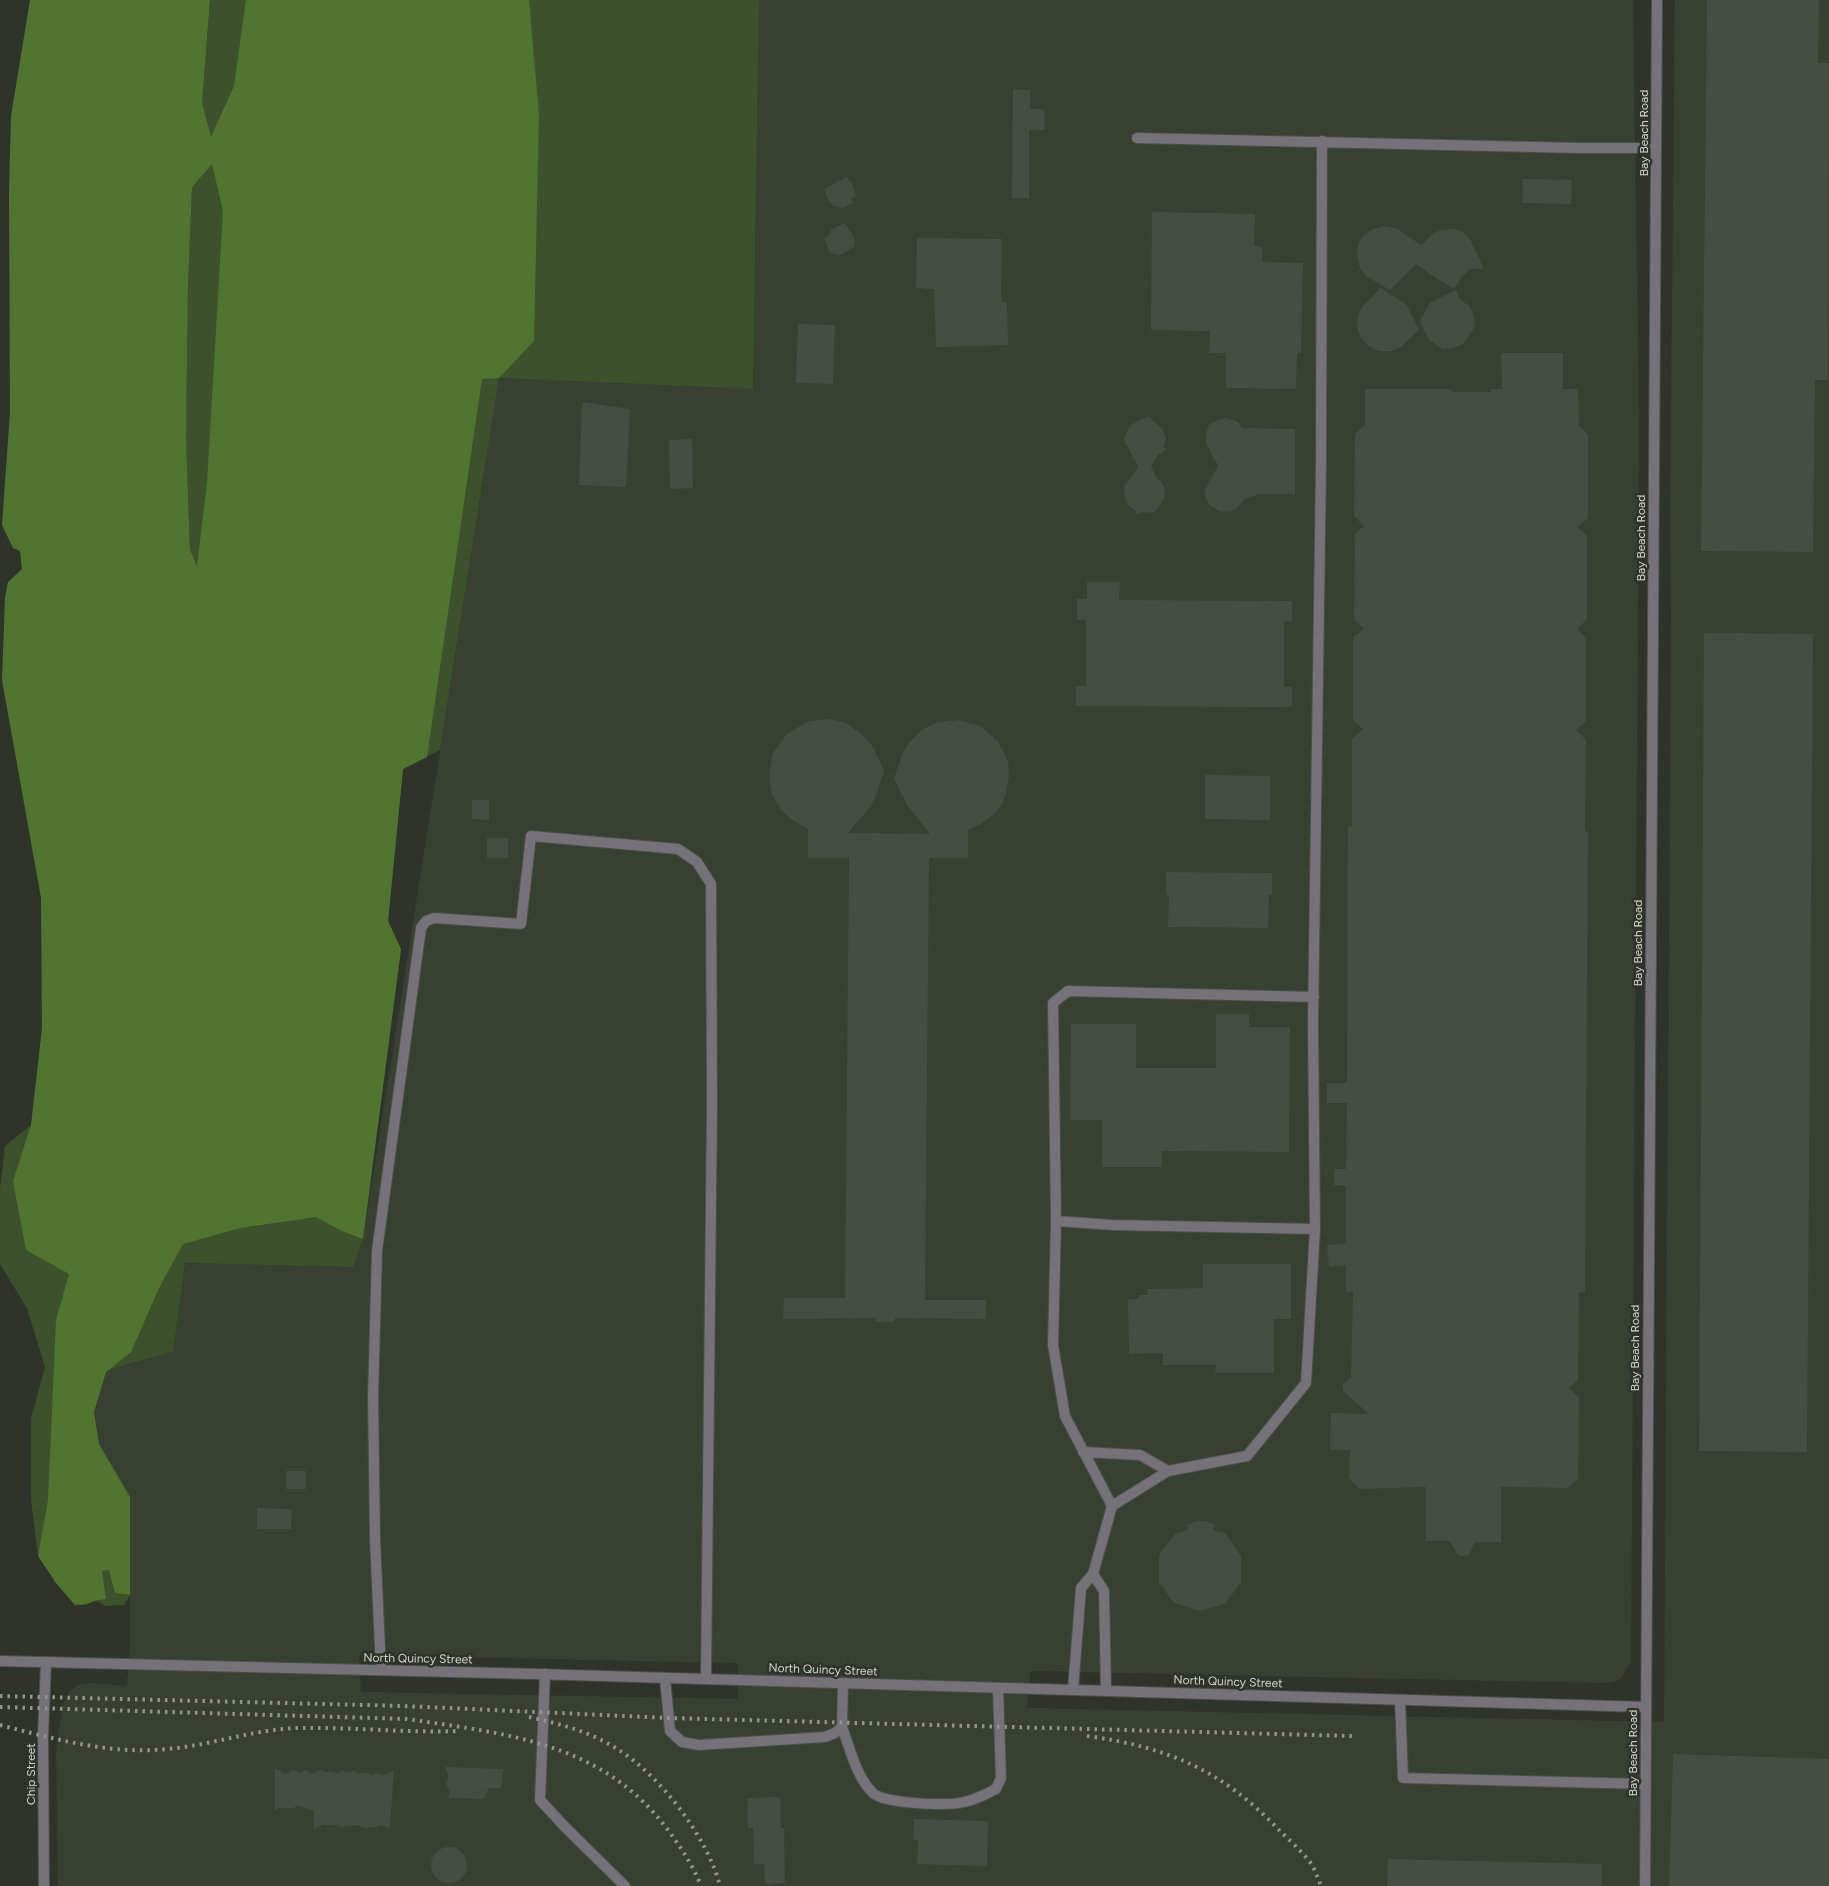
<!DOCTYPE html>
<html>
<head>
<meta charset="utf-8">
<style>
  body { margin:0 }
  canvas { display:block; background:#2e342a }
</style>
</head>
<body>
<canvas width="1829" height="1886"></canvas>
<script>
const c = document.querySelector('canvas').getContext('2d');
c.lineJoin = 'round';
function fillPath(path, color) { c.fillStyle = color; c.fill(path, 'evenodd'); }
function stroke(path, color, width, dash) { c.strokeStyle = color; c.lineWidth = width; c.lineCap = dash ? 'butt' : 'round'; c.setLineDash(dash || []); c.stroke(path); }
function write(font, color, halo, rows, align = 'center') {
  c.font = font + ' Figtree,sans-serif'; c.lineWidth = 5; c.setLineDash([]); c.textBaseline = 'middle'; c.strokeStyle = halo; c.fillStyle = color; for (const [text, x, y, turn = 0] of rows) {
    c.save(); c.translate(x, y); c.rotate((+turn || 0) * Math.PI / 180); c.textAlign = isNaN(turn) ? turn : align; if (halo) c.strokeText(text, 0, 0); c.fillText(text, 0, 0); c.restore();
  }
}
const built = new Path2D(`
  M759,0H1633L1639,431L1631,1662L1621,1678L1613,1682L1602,1683L1030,1671L1027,1708L1664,1722L1671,618L1670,508L1675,0H1829V1886H58L56,1752L63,1704L69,1692L78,1685L92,1683L127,1686L130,1645V1497L99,1444L94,1412L106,1372L124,1365L173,1352L185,1263L353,1267L363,1239L499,378L753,389ZM359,1655L738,1663V1699L361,1692Z`);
const green = new Path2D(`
  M210,0H759L753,389L499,378L440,750L403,769L388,921L401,949L363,1239L353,1267L185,1263L173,1352L124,1365L106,1372L94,1412L99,1444L130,1497V1595L124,1605L106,1606L95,1600L87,1605H75L56,1583L38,1556L31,1500V1419L45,1367L27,1308L0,1264V1189L5,1146L31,1125L190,550L186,438L188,286L192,187L202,103Z`);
const water = new Path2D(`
  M30,0H210L202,103L211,137L234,86L246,0H529L539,115L534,341L499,378L482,379L427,757L403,769L388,921L401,949L363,1239L342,1231L316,1217L240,1228L183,1244L159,1288L131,1352L106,1372L94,1412L99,1444L130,1497V1595L115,1593L109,1570L102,1571L106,1599C94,1600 87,1605 75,1605L56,1583L38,1556L48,1500L56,1320L69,1274L26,1250L13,1181L31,1125L42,1028L41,898L2,680L5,597L8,582L22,569L20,551L13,548L2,525L10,412L9,193L11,116ZM212,164L223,211L207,483L197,566L190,550L186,438L188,286L192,187Z`);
const building = new Path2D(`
  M1707,0H1819L1818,63H1829L1828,380H1815L1813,552L1701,551Z
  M1013,89L1030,90V109H1044L1045,130H1029V198H1012Z
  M846,177L852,183L856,196L851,199L853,203L843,208L834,206L829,202L824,189Z
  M1523,179L1572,180L1571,204L1522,203Z
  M1152,212L1255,214L1254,246L1262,247V262L1303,263L1301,353H1297L1296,389L1226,388V353H1209L1210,331L1151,330Z
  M845,223L855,239L854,247L840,255L834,254L829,251L824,238L831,233L830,230Z
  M1384,226L1396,228L1421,245L1434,233L1441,230L1452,229L1462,231L1471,241L1484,269H1470L1461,278L1454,289L1433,276L1416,264L1390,290L1366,276L1360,268L1357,256L1358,244L1364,235L1373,229Z
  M917,238L1002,239L1001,302H1007L1008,345L936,347L934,289L916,288Z
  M1381,288L1407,305L1419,330L1401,347L1391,351H1379L1369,346L1361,338L1357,328L1358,316L1362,307Z
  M1456,290L1460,299L1469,306L1473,314L1475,323L1473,330L1463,344L1453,348L1443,349L1429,340L1420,321L1429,304L1433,301Z
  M798,324L835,325L833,384L796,383Z
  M1501,353H1563V389H1578L1579,426L1588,435V518L1577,527L1587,536V619L1577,629L1586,638V721L1576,730L1586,740L1585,831L1588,832L1585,1292L1579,1293L1578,1380L1569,1388L1579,1398L1578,1479L1568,1488L1501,1487V1542H1475L1469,1555L1461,1556L1457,1554L1450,1541H1426V1487L1359,1489L1349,1478L1350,1450H1330L1331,1413L1369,1414L1343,1391V1384L1351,1377L1353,1292H1346V1265L1329,1267L1327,1245L1346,1243V1186L1334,1185V1169H1346L1347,1103H1327V1083H1347L1348,827L1352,826V739L1363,729L1353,720V637L1364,629L1354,619L1355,534L1364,526L1354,516L1355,434L1365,425V389H1452V392H1491V389H1502Z
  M582,402L630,409L626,487L579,485Z
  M1150,417L1152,420L1161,427L1166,438L1164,447L1166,450L1157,456L1151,466L1157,479L1161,481L1164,487L1165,496L1159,507L1153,513L1143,512L1137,514L1135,510L1128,505L1124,495L1125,485L1138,467L1124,440L1126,433L1131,425L1140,420Z
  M1227,418L1238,422L1242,428L1295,429V494H1258L1244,500L1236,509L1228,512L1218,511L1217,509L1210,506L1205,495V490L1218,466L1206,443V432L1209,427L1208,425L1220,419Z
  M692,439L693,488L670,489L669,440Z
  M1087,582H1120L1119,600L1292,601V621H1284V687H1292V707L1076,706V686H1086V620H1077V599H1087Z
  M1704,633L1813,634L1807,1452L1699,1451Z
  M828,719L844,722L862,734L873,747L884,771L876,795L871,806L848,833L930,834L907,805L894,779L902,755L908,744L922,730L935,723L959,720L980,726L998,741L1008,761L1009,776L1006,794L1001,806L993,815L981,824L968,830V858H929L925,1300H986V1319L895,1318L894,1322H876L875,1318L783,1319L784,1298H845L849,858H808V829L791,819L780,809L771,791L769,774L773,753L787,734L807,722Z
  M1205,775L1270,776V820L1205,819Z
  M472,800H489V820L472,819Z
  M487,838H508V858H487Z
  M1166,872L1272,873V895H1269L1268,928L1168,927L1169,895H1166Z
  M1216,1014H1249V1027H1290L1289,1152L1162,1151V1167H1102V1120H1070L1071,1024H1136V1068H1216Z
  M1203,1264H1291V1319H1274V1373H1215L1216,1365H1163V1353L1129,1354L1128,1299H1139V1295H1148L1147,1289L1203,1288Z
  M286,1471H306V1489H286Z
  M257,1508L292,1509L291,1529H257Z
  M1197,1521H1205L1215,1525L1213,1530L1225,1533L1241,1556V1582L1225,1604L1200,1611L1174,1603L1159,1582V1555L1175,1534L1188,1530L1187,1525Z
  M1673,1754L1829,1759V1886H1669Z
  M445,1767L504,1769L501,1788H489L483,1799L448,1798L450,1791L446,1784L449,1776Z
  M275,1768L286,1774L293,1770L300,1773L306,1770L313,1774L320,1770L326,1772L331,1771L337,1774L342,1771L350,1773L354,1770L358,1774L366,1773L372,1775L377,1773L384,1775L394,1770L390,1828L381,1825L376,1827L364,1828L357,1825L341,1827L334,1825H322L314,1829V1811L298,1806L293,1808H279L275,1810Z
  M780,1797L781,1828H784L785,1883L765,1884L764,1864H754L753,1828H748L747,1798Z
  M914,1819L988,1821L987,1866L917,1864L918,1840H913Z
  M431 1865a18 18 0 1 1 36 0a18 18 0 1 1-36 0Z
  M1388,1859L1602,1864V1886H1387Z`);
const service = new Path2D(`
  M1137,138L1579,148H1656
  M1314,997L1068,991L1053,1003L1056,1221L1113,1225L1315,1229
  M1056,1221L1053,1345L1065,1416L1112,1506
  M1083,1452L1140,1455L1168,1471
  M1093,1574L1112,1506L1168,1471L1247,1456L1306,1383L1315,1229L1313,1023L1321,465L1322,141
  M381,1670L375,1539L373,1398L377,1251L421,928L426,921L434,918L521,924L531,836L678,849L697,862L711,884L712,1102L706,1679
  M545,1674L540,1800L566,1828L625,1886
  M665,1678L670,1731L682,1742L699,1745L825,1737L835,1733L842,1727L843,1683
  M1073,1690L1081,1588L1093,1574L1104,1591L1106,1691
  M1400,1700L1403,1778L1645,1784
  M842,1727C850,1748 856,1777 873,1793C883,1804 949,1806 964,1802C975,1800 986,1794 996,1789L1001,1778L998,1688`);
const minor = new Path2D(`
  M44,1886L43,1736L46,1662
  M1645,1886L1657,0`);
const tertiary = new Path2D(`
  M0,1661L536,1674L1645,1707`);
const rail = new Path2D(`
  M0,1696L404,1706L669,1718L1352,1736
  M0,1707L407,1719C508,1734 602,1742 668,1830C681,1848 693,1865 701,1886
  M529,1717C561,1724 591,1732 619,1750C661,1777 708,1838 720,1886
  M0,1725C55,1739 110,1755 168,1749C212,1745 255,1729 299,1728C352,1727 406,1733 459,1731
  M1087,1736C1167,1747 1222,1770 1278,1829C1289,1840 1303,1852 1312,1865C1316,1872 1318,1879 1321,1886`);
const streetNames = [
  ["Bay Beach Road",1644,133,-90],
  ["Bay Beach Road",1641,538,-90],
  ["Bay Beach Road",1638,943,-90],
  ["Bay Beach Road",1635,1348,-90],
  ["North Quincy Street",418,1659,1],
  ["North Quincy Street",823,1670,2],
  ["North Quincy Street",1228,1682,2],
  ["Bay Beach Road",1633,1753,-90],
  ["Chip Street",31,1774,-90]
];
fillPath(built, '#384032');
fillPath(green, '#3d512c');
fillPath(water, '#517530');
fillPath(building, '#464d42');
stroke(service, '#4c5148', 12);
stroke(minor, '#4c5148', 12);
stroke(tertiary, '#4c5148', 12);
stroke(service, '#757379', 10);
stroke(minor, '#757379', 10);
stroke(tertiary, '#757379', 10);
stroke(rail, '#92968e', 4, [2.5, 5]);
write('12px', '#d2d5cf', '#2e342a', streetNames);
</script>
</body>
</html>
